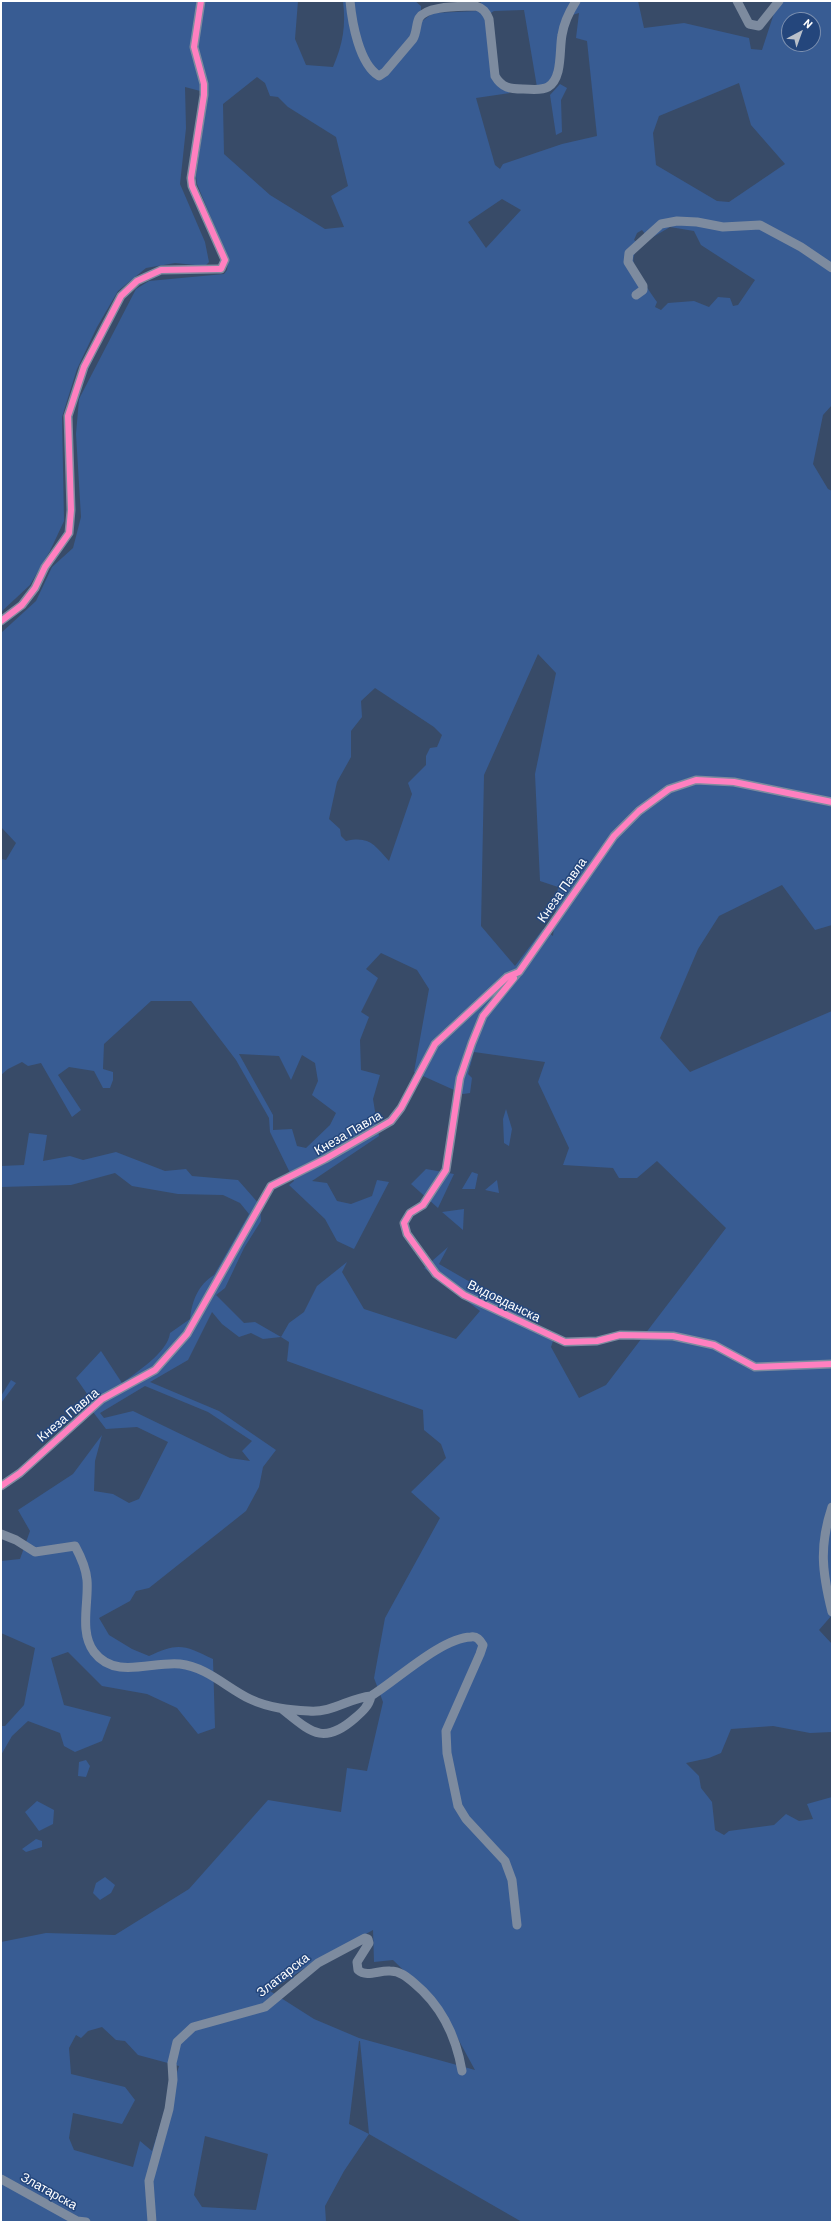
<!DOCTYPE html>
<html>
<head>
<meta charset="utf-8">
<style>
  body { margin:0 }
  #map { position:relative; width:833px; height:2223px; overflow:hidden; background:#384b68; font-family:Barlow,sans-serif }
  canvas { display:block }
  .frame { position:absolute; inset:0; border:2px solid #fff; pointer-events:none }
  .north { position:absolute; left:781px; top:12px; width:40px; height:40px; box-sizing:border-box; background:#24467c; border:1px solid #7c90b0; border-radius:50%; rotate:41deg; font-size:11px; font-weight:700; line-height:16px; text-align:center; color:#fff }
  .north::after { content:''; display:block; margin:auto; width:14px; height:18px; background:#b9c0ca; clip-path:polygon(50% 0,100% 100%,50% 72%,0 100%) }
</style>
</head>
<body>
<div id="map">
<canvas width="833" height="2223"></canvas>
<div class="frame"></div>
<div class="north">N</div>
</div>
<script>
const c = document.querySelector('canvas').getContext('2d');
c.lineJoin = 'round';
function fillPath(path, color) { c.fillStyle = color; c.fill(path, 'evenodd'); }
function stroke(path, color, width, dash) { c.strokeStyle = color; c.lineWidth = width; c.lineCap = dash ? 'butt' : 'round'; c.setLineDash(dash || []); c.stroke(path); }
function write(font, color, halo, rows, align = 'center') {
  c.font = font + ' Barlow,sans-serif'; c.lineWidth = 3; c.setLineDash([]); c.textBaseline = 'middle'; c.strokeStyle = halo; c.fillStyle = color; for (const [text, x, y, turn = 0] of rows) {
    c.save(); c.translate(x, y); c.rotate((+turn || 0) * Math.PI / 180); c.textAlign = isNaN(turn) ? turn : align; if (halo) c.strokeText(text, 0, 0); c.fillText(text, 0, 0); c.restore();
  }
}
const green = new Path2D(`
  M1,1H298L295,39L306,65L333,67C343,44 346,26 343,1H415L421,6V22L433,13L478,11L481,1H572L550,88L538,93L524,10L494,11L486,16L502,86L510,93L476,98L495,165L500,169L503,164L562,144L597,136L587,41L576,38L579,13L572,15L573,1H638L644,28L684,23L749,38L751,49L762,50L778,1H832V405L823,415L813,464L828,489L832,491V925L815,930L782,885L719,916L698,949L660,1038L690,1072L832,1011V1615L819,1630L832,1644V1732L810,1733L773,1726L731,1729L721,1753L709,1758L686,1763L699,1776L701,1788L712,1802L715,1830L724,1835L729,1831L774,1825L786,1814L799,1821L813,1819L807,1804L832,1797V2222H522L369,2134L344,2171L325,2206L326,2222H1V1942L46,1933L115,1935L189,1889L268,1800L341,1812L347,1768L367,1771L383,1702L374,1678L385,1618L440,1518L411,1492L446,1458L441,1444L424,1430L423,1410L287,1361L289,1342L281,1337L263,1339L251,1333L239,1337L222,1324L212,1312L188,1360L150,1382L219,1411L276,1450L263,1467L259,1487L246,1511L149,1588L136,1591L130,1601L99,1618L109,1635L132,1649L149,1656C178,1642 185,1645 213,1659L215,1728L198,1734L177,1708L147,1694L102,1686L68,1652L51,1658L64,1705L111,1717L102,1741L75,1752L64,1746L60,1733L28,1721L12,1736L1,1755V1726H5L24,1705L35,1648L1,1633V1561L20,1559L30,1531L18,1510L73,1474L102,1435L95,1461L94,1491L113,1494L129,1503L139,1499L168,1442L137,1427L106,1429L87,1404L92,1401L76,1378L101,1351L122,1383C137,1372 168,1352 170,1333L190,1319C192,1301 198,1285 214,1275L249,1214L240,1203L223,1195L178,1194L132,1186L115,1173L71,1185L1,1187V1166L24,1165L29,1133L47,1135L43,1161L70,1156L83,1160L116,1152L165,1171L186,1169L192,1176L238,1180L260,1205L261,1221L244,1248L225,1288L216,1295L244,1323L255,1322L281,1337L289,1323L304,1312L317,1286L347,1262L342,1272L364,1309L456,1339L480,1311L424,1268L448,1247L439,1264L515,1308L553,1341L551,1347L579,1398L606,1385L726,1228L657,1161L637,1178H619L613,1168L563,1165L569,1148L538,1082L545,1062L474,1052L468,1074L472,1078L470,1093L463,1094L414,1072L429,989L417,970L381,953L366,969L378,978L361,1012L369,1017L360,1040L361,1070L380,1075L373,1099L379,1136L312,1181L327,1183L337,1201L351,1204L372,1196L377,1180L389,1182L354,1249L337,1241L325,1219L289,1185L294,1181L270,1132L269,1118L236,1060L191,1001H151L104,1044L103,1069L113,1072V1080L110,1088H103L94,1071L69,1067L58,1075L81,1110L72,1117L41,1063L28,1066L22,1062L8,1069L1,1075V859L6,860L16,843L1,827V633L36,601L52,567L73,548L81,517L76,434L79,399L136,289L149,281L224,274L227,270L228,259L197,184L196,176L208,93L185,87L186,128L180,184L205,242L209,262L205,266L175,263L146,268L118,291L97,327L77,369L62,417L64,521L50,551L30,585L1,612ZM789,20H813V44H789ZM257,77L265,83L270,96L278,97L288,107L336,137L348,186L331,196L344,227L325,229L270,195L224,154L223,104ZM739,83L751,125L785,164L729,202L717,201L656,165L653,133L659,116ZM502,199L521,210L486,248L468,222ZM670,227L694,231L701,245L755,280L738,305L733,306L730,298L718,297L709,307L694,301L668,303L661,310L655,307L657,302C628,258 619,256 670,227ZM642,230L645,234L637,242L634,240L637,233ZM538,654L556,673L535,774L540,881L558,887L553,936L543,929L515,966L481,926L484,775ZM375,688L434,727L442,735L437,747L430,748L426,756V765L408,783L412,794L389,861C374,845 370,836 346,841L341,836L340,829L329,819L337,782L351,757V731L362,717L361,701ZM239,1054L279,1056L291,1080L302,1055L315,1063L318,1081L312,1095L336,1113L330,1125L306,1148L297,1146L292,1129L273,1130V1115ZM145,1386L208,1412L252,1441L242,1451L250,1461L230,1458L133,1411L104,1418L100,1413ZM373,1930L374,1962L393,1960L440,2006L475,2070L359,2038L314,2019L270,1991L308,1966ZM102,2027L116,2040L125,2041L138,2055L179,2066L152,2151L140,2141L133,2167L74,2150L69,2138L73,2113L122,2124L135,2100L125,2087L71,2074L69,2048L76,2035L81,2038L88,2031ZM359,2041H360L369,2134L349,2124ZM205,2136L268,2154L256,2210L202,2207L194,2195Z
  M560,84L567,88L561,100L562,132L556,135L550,95Z
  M506,1109L512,1129L509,1146L504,1143L503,1119Z
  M426,1169L454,1174L438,1208L411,1184Z
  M472,1172L478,1174L475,1189H462Z
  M497,1180L499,1193L485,1190Z
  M464,1209L463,1230L442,1212Z
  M11,1380L16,1383L1,1403V1396Z
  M86,1760L90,1766L86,1777L78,1776L79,1762Z
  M37,1801L54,1810L53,1824L39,1831L25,1812Z
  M36,1839L42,1841V1847L26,1852L22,1849Z
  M105,1877L115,1885L111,1893L100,1900L93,1893L96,1883Z`);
const minor = new Path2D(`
  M350,1C352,22 359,64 379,76L385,72L413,39C417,32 416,24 419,18C427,5 462,7 476,6C483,8 486,12 489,19L495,76C502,88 510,89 523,89C531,89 541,91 548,87C563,78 559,50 562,35C564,22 569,12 576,1
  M737,1L749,24L759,26L779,1
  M636,295L643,290V286L628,262L629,253L661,224L677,221L697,222L723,227L760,225L801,247L832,268
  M1,621L22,605L35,588L45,567L69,533L71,510L68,416L84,367L121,296L137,281L161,270L217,269H221L225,260L192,186L191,178L204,95V84L194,47L201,1
  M517,974L483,1016L472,1043L460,1078L446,1170L423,1205L410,1213L404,1223L407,1234L436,1274L464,1295L565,1342L597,1341L620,1335L673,1336L714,1345L755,1367L832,1364
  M1,1486L20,1473L102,1399L155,1370L187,1334L271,1186L325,1159L391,1121L401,1108L435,1044L507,977L519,972L614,836L639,811L669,789L696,780L734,782L832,802
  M832,1507C819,1546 822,1572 832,1612
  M1,1534L16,1540L35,1552L75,1546C81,1557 86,1568 87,1580C89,1602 79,1632 94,1652C115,1680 152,1661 180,1664C207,1667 227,1688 250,1699C269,1708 289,1710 309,1711C332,1713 349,1698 371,1696
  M282,1709C311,1732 323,1746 355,1718C362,1712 369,1706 371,1696C397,1680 441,1638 471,1637C477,1636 480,1640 483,1645L480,1654L446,1731L447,1753L458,1806L466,1819L505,1861L512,1880L517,1925
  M1,2179L77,2221L86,2222
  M152,2222L149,2181L169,2109L173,2080L172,2063L177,2042L193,2027L265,2007L318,1963L365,1938L368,1939L369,1943L357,1962L358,1970C367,1978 379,1970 390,1971C400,1971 407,1977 414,1983C442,2006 456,2036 462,2071`);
const cycleway = new Path2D(`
  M1,621L22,605L35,588L45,567L69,533L71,510L68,416L84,367L121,296L137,281L161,270L217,269H221L225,260L192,186L191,178L204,95V84L194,47L201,1
  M514,978L483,1016L472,1043L460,1078L446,1170L423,1205L410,1213L404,1223L407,1234L436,1274L464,1295L565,1342L597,1341L620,1335L673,1336L714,1345L755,1367L832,1364
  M1,1486L20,1473L102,1399L155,1370L187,1334L271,1186L325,1159L391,1121L401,1108L435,1044L507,977L519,972L614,836L639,811L669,789L696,780L734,782L832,802`);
const streetNames = [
  ["Кнеза Павла",562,890,-55],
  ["Кнеза Павла",348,1133,-30],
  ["Видовданска",504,1301,26],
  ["Кнеза Павла",68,1415,-40],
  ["Златарска",283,1975,-38],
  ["Златарска",49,2191,29]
];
fillPath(green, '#385c93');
stroke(minor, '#7d8b9f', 9);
stroke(cycleway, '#ff80c0', 6);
write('13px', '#fff', '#24467c', streetNames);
</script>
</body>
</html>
